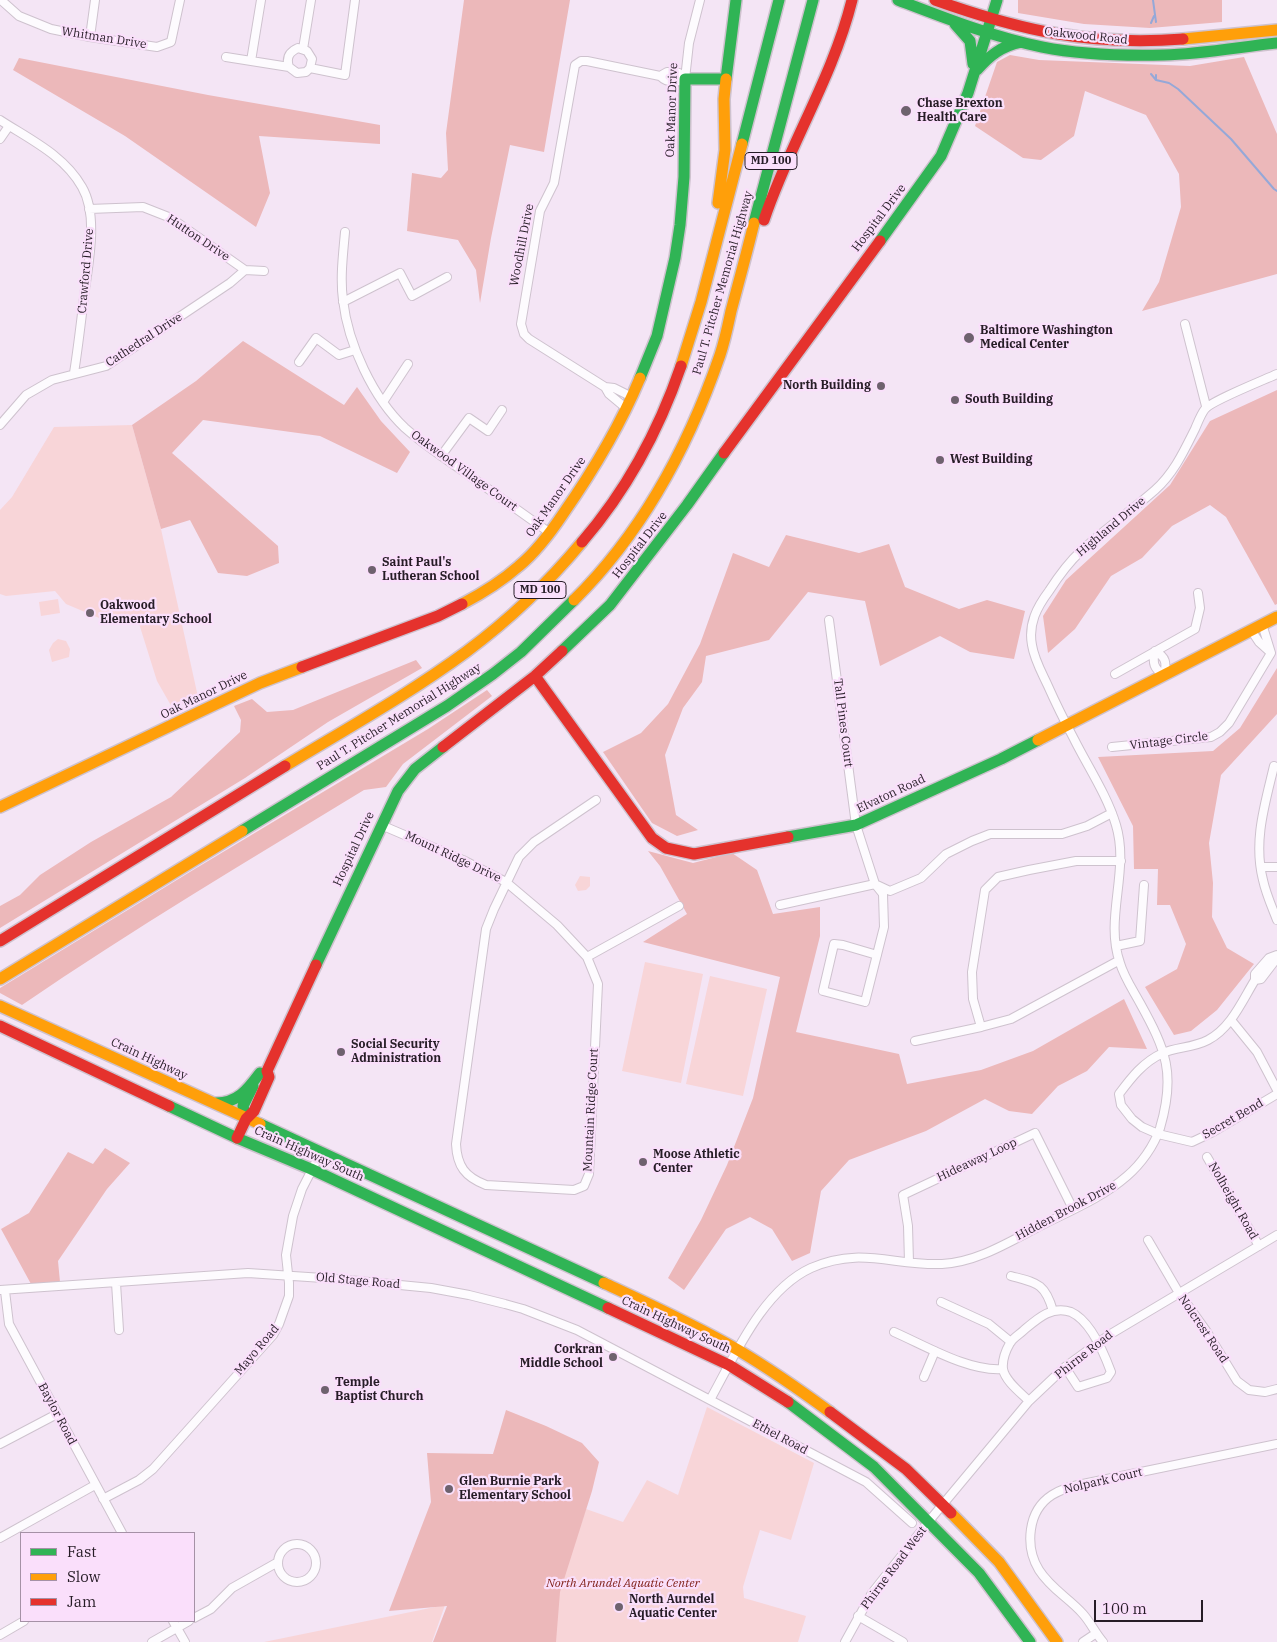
<!DOCTYPE html>
<html>
<head>
<meta charset="utf-8">
<style>
  body { margin:0 }
  #map { position:relative; width:1277px; height:1642px; overflow:hidden; background:#f4e5f5; font-family:"IBM Plex Serif",serif }
  canvas { display:block }
  .legend { position:absolute; left:20px; top:1532px; width:175px; height:90px; box-sizing:border-box; background:#fadffb; border:1px solid #a591a6; margin:0; padding:6px 9px; list-style:none; font-size:15px; color:#261c26 }
  .legend li { display:flex; align-items:center; gap:10px; height:25px }
  .legend b { width:25px; border:1px solid #a591a6 }
  .scale { position:absolute; left:1094px; top:1600px; width:109px; height:22px; box-sizing:border-box; border:2px solid #261c26; border-top:0; padding-left:6px; font-size:15px; line-height:18px; white-space:nowrap; color:#261c26; -webkit-text-stroke:4px #fadffb; paint-order:stroke }
</style>
</head>
<body>
<div id="map">
<canvas width="1277" height="1642"></canvas>
<ul class="legend">
<li><b style="height:6px;background:#30b455"></b>Fast</li>
<li><b style="height:6px;background:#ff9f0a"></b>Slow</li>
<li><b style="height:6px;background:#e5322d"></b>Jam</li>
</ul>
<div class="scale">100 m</div>
</div>
<script>
const ctx = document.querySelector('canvas').getContext('2d');
ctx.lineJoin = 'round';
function fillPath(path, color) {
  ctx.fillStyle = color;
  ctx.fill(path, 'evenodd');
}
function strokePath(path, color, width, dash) {
  ctx.strokeStyle = color;
  ctx.lineWidth = width;
  ctx.lineCap = dash ? 'butt' : 'round';
  ctx.setLineDash(dash || []);
  ctx.stroke(path);
}
function write(font, color, halo, rows, align = 'center') {
  ctx.font = font + ' "IBM Plex Serif",serif';
  ctx.lineWidth = 4.5;
  ctx.setLineDash([]);
  ctx.textBaseline = 'middle';
  ctx.strokeStyle = halo;
  ctx.fillStyle = color;
  for (const [text, x, y, turn = 0] of rows) {
    ctx.save();
    ctx.translate(x, y);
    ctx.rotate((+turn || 0) * Math.PI / 180);
    ctx.textAlign = isNaN(turn) ? turn : align;
    if (halo) ctx.strokeText(text, 0, 0);
    ctx.fillText(text, 0, 0);
    ctx.restore();
  }
}
fillPath(new Path2D(`
  M132,425L161,529L198,697L173,709L157,681L136,614L104,620L66,604L55,591L6,596L0,594V510L12,497L54,427Z
  M58,599L60,613L41,616L39,602Z
  M58,639L66,641L70,649L69,657L52,662L49,650L53,643Z
  M580,876L590,877V886L586,890L578,891L575,885Z
  M645,962L703,974L681,1083L622,1071Z
  M710,976L767,989L743,1096L686,1084Z
  M707,1407L814,1463L791,1540L760,1530L743,1587L744,1598L806,1616L798,1642H541L586,1509L623,1522L647,1480L678,1495Z
  M445,1605L432,1642H264Z`), '#f8d5d8');
fillPath(new Path2D(`
  M464,0H570L544,152L510,145L491,238L480,303L476,270L458,240L407,231L412,173L441,178L448,170L446,133Z
  M1018,0H1222V22L1150,28L1084,24L1018,13Z
  M1010,55L1039,60L1190,66L1244,57L1277,134V274L1142,311L1159,282L1181,207L1179,174L1146,115L1085,91L1074,136L1041,160L1023,158L975,126L997,62Z
  M19,58L208,95L380,125V144L259,136L270,193L256,227L125,136L13,70Z
  M243,341L344,405L357,387L381,421L410,452L397,473L320,436L203,420L172,453L278,546L279,563L247,576L218,573L190,520L161,529L132,425L196,381Z
  M1277,390V604L1275,605L1226,517L1210,505L1172,526L1142,558L1111,576L1075,629L1048,653L1043,616L1066,580L1170,485L1210,421Z
  M786,535L859,553L889,544L905,587L959,609L987,600L1025,611L1014,659L970,652L940,636L880,666L865,601L808,592L769,640L706,656L702,682L683,708L665,755L676,815L698,830L677,836L652,823L603,752L641,733L668,704L700,644L733,553L769,567Z
  M416,660L422,668L328,722L245,778L0,928V906L20,895L40,875L91,842L171,797L240,732L241,720L234,706L252,699L267,712L293,710Z
  M1277,668V714L1221,775L1209,843L1213,883L1212,917L1227,948L1254,964L1217,1010L1191,1031L1174,1035L1145,987L1177,969L1186,944L1170,905H1157L1158,869H1134L1133,826L1098,757L1213,751L1240,728Z
  M487,690L492,696L403,764L386,787L364,790C249,860 133,929 22,1005L0,993V988L198,867L428,729Z
  M648,851L693,863L732,853L757,870L773,914L820,907V936L796,1032L899,1054L907,1084L981,1070L1033,1051L1124,999L1147,1049L1109,1047L1087,1071L1058,1086L1032,1114L1009,1111L985,1099L926,1131L849,1160L821,1191L810,1253L792,1261L772,1229L750,1217L726,1229L684,1290L668,1278L701,1220L727,1165L753,1098L780,977L643,942L687,914L660,866Z
  M105,1148L130,1163L107,1189L58,1261L60,1282L31,1284L1,1229L29,1213L68,1152L93,1164Z
  M506,1410L546,1426L582,1443L599,1462L592,1491L560,1592L556,1642H433L447,1606L389,1611L431,1502L427,1453L493,1454Z`), '#ecb8ba');
strokePath(new Path2D(`
  M1153,0L1156,22
  M1151,23L1154,16
  M1151,74L1156,80
  M1156,75V80L1169,83L1178,89L1231,139L1274,189L1277,191`), '#95a8d8', 2);
const street = new Path2D(`
  M1,0L19,16L51,29L90,37L157,47L171,42L180,0
  M90,37L95,0
  M303,49L311,0
  M226,57L289,67
  M251,61L261,0
  M310,68L312,59L307,51L298,48C289,52 286,58 289,67L297,73L306,72L310,68L345,75L355,0
  M660,76L667,72L679,73L685,79
  M685,79L689,43L700,0
  M0,120C29,139 64,155 82,187C99,216 88,265 84,297C81,322 78,348 74,373
  M0,139L9,126
  M89,209L143,207L171,218L245,270
  M345,232C343,255 340,278 343,300C348,344 373,398 405,428C423,444 444,458 463,471C492,492 521,512 550,533
  M343,302L400,273L412,296L447,277
  M1185,324L1206,406
  M299,362L316,338L339,355L355,350
  M605,387L609,394L627,409
  M632,397L614,388L605,387L529,339L524,334L521,324L540,211L554,183L575,65L581,61H587L660,76C668,84 676,83 685,79
  M383,402L408,364
  M0,425L26,395L52,380L106,366L230,283L245,270L264,271
  M441,456L469,418L488,431L502,410
  M829,620L856,825L875,884L883,894L884,927L865,1002L823,991L834,944L843,945L877,955
  M1251,630L1259,642L1269,651
  M1155,651C1166,657 1167,663 1164,675C1154,669 1152,663 1155,651Z
  M1115,674L1195,629L1200,608L1198,593
  M1112,747L1211,737L1220,732L1229,723L1271,653L1262,624
  M1274,766C1265,804 1253,841 1263,880C1266,894 1272,907 1277,920
  M596,800L534,842L519,857L494,909L486,929L456,1144C457,1166 465,1177 486,1185L574,1190L584,1186L589,1174L598,984L587,957L679,906
  M381,825L463,860L506,882L557,925L587,957
  M1261,867H1277
  M780,905L875,884L890,891L921,878L946,854L972,841L990,834H1062L1087,826L1112,813
  M1116,946L1140,941L1144,885
  M1277,955L1269,958L1255,974V980C1242,1001 1231,1028 1208,1040C1193,1048 1176,1047 1163,1053C1143,1062 1131,1078 1119,1094L1121,1105L1132,1119L1142,1127L1158,1134L1192,1142L1213,1132L1277,1094
  M1255,980L1261,979L1274,962L1276,956
  M1231,1020L1257,1052L1277,1090
  M981,1027L1011,1019L1118,961
  M915,1041L981,1027L973,999L972,972L985,890L998,877L1029,870L1076,861H1121
  M1207,1157L1259,1246
  M1148,1240L1179,1293L1207,1332L1237,1381L1249,1390L1265,1392L1277,1389
  M909,1262L908,1226L903,1195L1035,1133L1073,1209
  M1011,1276C1037,1283 1045,1283 1053,1311
  M116,1283L119,1330
  M0,1290L248,1273L338,1279L431,1288L469,1295L505,1304L523,1309L577,1330L866,1482L912,1523
  M5,1291L9,1324L122,1533
  M941,1302L989,1324L1011,1342
  M894,1332C926,1346 969,1372 1003,1369
  M924,1377L935,1351
  M710,1400C735,1355 763,1290 811,1268C861,1246 893,1266 942,1264C979,1262 1012,1240 1044,1224C1072,1210 1103,1197 1127,1176C1141,1164 1154,1146 1160,1128C1176,1074 1166,1050 1140,1003C1133,990 1124,977 1120,963C1104,918 1130,871 1116,825C1107,795 1088,767 1074,739C1065,722 1056,704 1048,686C1042,673 1034,659 1032,645C1028,624 1037,607 1049,591C1058,577 1069,562 1081,551C1105,529 1131,511 1155,490C1174,473 1184,451 1195,429C1198,422 1201,414 1205,409C1211,401 1264,380 1277,374
  M1029,1401C1021,1393 1005,1381 1003,1369C1002,1360 1006,1350 1010,1343C1013,1338 1020,1334 1024,1330C1037,1319 1052,1305 1071,1312C1091,1321 1104,1353 1111,1372L1107,1378L1078,1387L1065,1367
  M0,1444L57,1414
  M103,1499L139,1480L153,1469L273,1335L279,1324L289,1296V1283L286,1255L293,1216L302,1189L321,1152
  M0,1538L95,1485
  M278 1563a19 19 0 1 1 38 0a19 19 0 1 1-38 0Z
  M858,1616L903,1642
  M194,1618L211,1609L232,1588L278,1562
  M173,1621L185,1642
  M0,1635L24,1621
  M152,1642L189,1621
  M845,1642L872,1593L929,1521L1029,1401L1065,1367L1109,1335L1277,1235
  M1083,1642L1095,1634
  M1103,1642C1095,1633 1091,1623 1083,1614C1069,1598 1051,1589 1039,1570C1025,1547 1027,1511 1052,1495C1060,1490 1069,1487 1078,1485L1277,1444`);
const fast = new Path2D(`
  M898,0C945,18 993,37 1042,47C1082,55 1123,56 1164,55C1202,54 1239,47 1277,43
  M955,24L970,41L973,64
  M977,70C990,55 1002,46 1021,42
  M742,144L779,0
  M754,223L813,0
  M880,241L941,156L968,93L997,0
  M640,378L657,336L675,258L680,225L684,177L685,79H726L736,0
  M562,651L610,605L687,505L724,453
  M242,831L447,706L493,674L521,652L574,600
  M788,837L856,825L1001,759L1038,740
  M316,965L398,791L415,769L443,747
  M216,1103C238,1103 248,1089 260,1073
  M169,1106L237,1138L311,1169L608,1308
  M246,1119L243,1106L253,1086
  M260,1124L604,1283
  M788,1402L874,1467L979,1573L1030,1642`);
const slow = new Path2D(`
  M1183,39L1277,30
  M718,203L725,150L724,99L726,79
  M681,366L701,302L742,144
  M574,600C642,533 689,445 720,355C725,340 728,325 731,311C739,281 747,252 754,223
  M462,604C481,594 502,581 519,566C536,552 551,532 563,514C593,471 620,426 640,378
  M1038,740L1277,617
  M285,766C346,729 409,694 466,652C509,620 548,583 582,542
  M0,807L260,683L302,667
  M0,979L242,831
  M0,1006L260,1124
  M604,1283C649,1304 695,1325 738,1350C770,1369 800,1390 830,1412
  M951,1513L999,1562L1057,1642`);
const jam = new Path2D(`
  M935,0C1022,31 1090,46 1183,39
  M764,220C789,145 833,77 852,0
  M724,453L880,241
  M582,542C626,491 659,430 681,366
  M302,667L438,616L462,604
  M535,676L652,838L666,848L694,854L788,837
  M443,747L535,676L562,651
  M0,941L285,766
  M0,1026L169,1106
  M237,1138L246,1119L254,1111L269,1077L267,1071L316,965
  M608,1308L729,1365L788,1402
  M830,1412L906,1469L951,1513`);
strokePath(street, '#cec2ce', 10);
strokePath(fast, '#cec2ce', 14);
strokePath(slow, '#cec2ce', 14);
strokePath(jam, '#cec2ce', 14);
strokePath(street, '#fdfbfe', 8);
strokePath(fast, '#30b455', 11);
strokePath(slow, '#ff9f0a', 11);
strokePath(jam, '#e5322d', 11);
for (const [x, y, r, color] of [
  [906,111,6,"#6e626e"],
  [969,338,6,"#6e626e"],
  [881,386,5,"#6e626e"],
  [955,400,5,"#6e626e"],
  [940,460,5,"#6e626e"],
  [372,570,5,"#6e626e"],
  [90,613,5,"#6e626e"],
  [341,1052,5,"#6e626e"],
  [643,1162,5,"#6e626e"],
  [613,1357,5,"#6e626e"],
  [325,1390,5,"#6e626e"],
  [449,1489,5,"#6e626e"],
  [619,1607,5,"#6e626e"]
]) {
  const dot = new Path2D();
  dot.arc(x, y, r, 0, 2 * Math.PI);
  ctx.fillStyle = color;
  ctx.fill(dot);
  strokePath(dot, '#fadffb', 2);
}
for (const [x, y, w] of [
  [771,161,52],
  [540,590,52]
]) {
  const box = new Path2D();
  box.roundRect(x - w / 2, y - 8.5, w, 17, 4);
  ctx.fillStyle = '#fadffb';
  ctx.fill(box);
  strokePath(box, '#261c26', 1);
}
write('bold 11px', '#261c26', null, [
  ["MD 100",771,161],
  ["MD 100",540,590]
]);
write('12px', '#261c26', '#fadffb', [
  ["Oakwood Road",1086,36,6],
  ["Whitman Drive",104,38,9],
  ["Oak Manor Drive",672,110,-88],
  ["Hospital Drive",879,218,-53],
  ["Hutton Drive",198,238,34],
  ["Woodhill Drive",522,245,-79],
  ["Crawford Drive",86,271,-85],
  ["Paul T. Pitcher Memorial Highway",723,283,-74],
  ["Cathedral Drive",144,340,-33],
  ["Oakwood Village Court",464,471,36],
  ["Oak Manor Drive",556,497,-55],
  ["Highland Drive",1111,527,-40],
  ["Hospital Drive",640,545,-52],
  ["Oak Manor Drive",204,695,-26],
  ["Paul T. Pitcher Memorial Highway",399,717,-32],
  ["Tall Pines Court",843,723,83],
  ["Vintage Circle",1169,741,-7],
  ["Elvaton Road",891,794,-25],
  ["Hospital Drive",354,849,-65],
  ["Mount Ridge Drive",453,857,25],
  ["Crain Highway",149,1059,25],
  ["Mountain Ridge Court",591,1110,-87],
  ["Secret Bend",1233,1119,-30],
  ["Crain Highway South",309,1154,24],
  ["Hideaway Loop",977,1160,-25],
  ["Nolheight Road",1233,1201,60],
  ["Hidden Brook Drive",1066,1211,-28],
  ["Old Stage Road",358,1281,5],
  ["Crain Highway South",676,1325,25],
  ["Nolcrest Road",1203,1329,56],
  ["Mayo Road",257,1350,-50],
  ["Phirne Road",1084,1355,-38],
  ["Baylor Road",57,1414,62],
  ["Ethel Road",780,1437,28],
  ["Nolpark Court",1103,1481,-13],
  ["Phirne Road West",894,1568,-53]
]);
write('bold 12px', '#261c26', '#fadffb', [
  ["Chase Brexton",917,104],
  ["Health Care",917,118],
  ["Baltimore Washington",980,331],
  ["Medical Center",980,345],
  ["North Building",871,386,"right"],
  ["South Building",965,400],
  ["West Building",950,460],
  ["Saint Paul's",382,563],
  ["Lutheran School",382,577],
  ["Oakwood",100,606],
  ["Elementary School",100,620],
  ["Social Security",351,1045],
  ["Administration",351,1059],
  ["Moose Athletic",653,1155],
  ["Center",653,1169],
  ["Corkran",603,1350,"right"],
  ["Middle School",603,1364,"right"],
  ["Temple",335,1383],
  ["Baptist Church",335,1397],
  ["Glen Burnie Park",459,1482],
  ["Elementary School",459,1496],
  ["North Aurndel",629,1600],
  ["Aquatic Center",629,1614]
], 'left');
write('italic 12px', '#82231c', '#fadffb', [
  ["North Arundel Aquatic Center",623,1584]
]);
</script>
</body>
</html>
